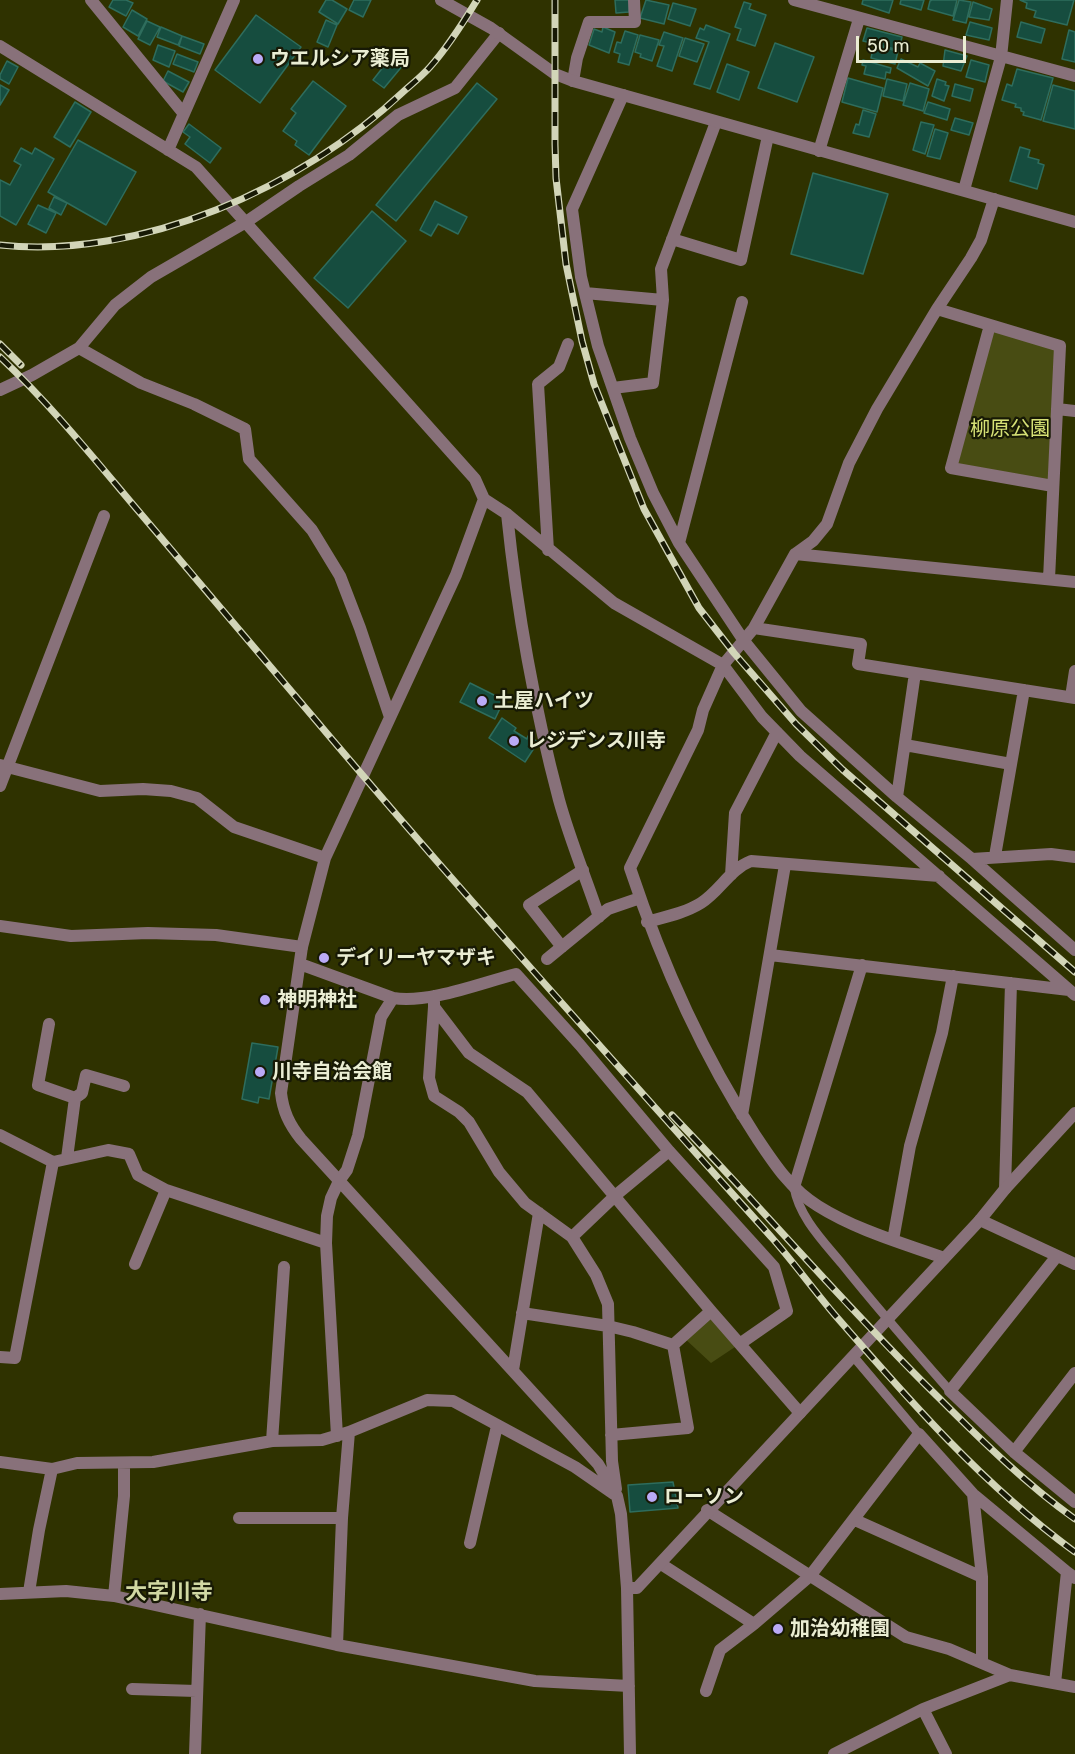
<!DOCTYPE html>
<html>
<head>
<meta charset="utf-8">
<style>
  body { margin:0 }
  #map { position:relative; width:1075px; height:1754px; overflow:hidden; background:#2f3200; font-family:Rubik,sans-serif }
  canvas { display:block }
  .scale { position:absolute; left:856px; top:36px; width:110px; height:27px; box-sizing:border-box; border:3px solid #eaedd3; border-top:0; padding-left:8px; font-size:18px; line-height:21px; white-space:nowrap; color:#eaedd3; -webkit-text-stroke:4px #171905; paint-order:stroke }
</style>
</head>
<body>
<div id="map">
<canvas width="1075" height="1754"></canvas>
<div class="scale">50 m</div>
</div>
<script>
const ctx = document.querySelector('canvas').getContext('2d');
ctx.lineJoin = 'round';
function fillPath(path, color) {
  ctx.fillStyle = color;
  ctx.fill(path, 'evenodd');
}
function strokePath(path, color, width, dash) {
  ctx.strokeStyle = color;
  ctx.lineWidth = width;
  ctx.lineCap = dash ? 'butt' : 'round';
  ctx.setLineDash(dash || []);
  ctx.stroke(path);
}
function write(font, color, halo, rows, align = 'center') {
  ctx.font = font + ' Rubik,"Noto Sans JP",sans-serif';
  ctx.lineWidth = 4.5;
  ctx.setLineDash([]);
  ctx.textBaseline = 'middle';
  ctx.strokeStyle = halo;
  ctx.fillStyle = color;
  for (const [text, x, y, turn = 0] of rows) {
    ctx.save();
    ctx.translate(x, y);
    ctx.rotate((+turn || 0) * Math.PI / 180);
    ctx.textAlign = isNaN(turn) ? turn : align;
    if (halo) ctx.strokeText(text, 0, 0);
    ctx.fillText(text, 0, 0);
    ctx.restore();
  }
}
fillPath(new Path2D(`
  M990,325L1060,346L1053,486L951,468Z
  M711,1311L741,1343L711,1363L683,1337Z`), '#484c13');
const building = new Path2D(`
  M113,0H126L133,3L126,16L109,7Z
  M326,0H332L347,9L338,24L319,12Z
  M354,0H371L363,17L349,10Z
  M615,0H629V12L616,13Z
  M646,0L669,5L664,24L640,18Z
  M863,0H893L889,13L862,4Z
  M901,0H924L921,10L900,4Z
  M932,0H957L953,16L928,9L930,1Z
  M959,0L971,2L966,23L953,20Z
  M1020,0H1074L1067,25L1034,17L1036,11L1026,8L1027,3Z
  M744,2L751,4L749,9L766,15L755,46L737,40L741,29L735,27Z
  M973,2L992,9L989,20L969,17Z
  M673,3L696,9L690,26L668,19Z
  M132,10L147,19L138,36L123,27Z
  M256,15L301,47L260,103L215,70Z
  M326,20L337,25L328,47L317,42Z
  M147,21L160,27L150,45L138,39Z
  M970,22L992,28L989,40L966,35Z
  M1021,22L1045,29L1041,43L1017,37Z
  M706,25L730,34L710,89L694,84L709,42L696,38L700,28L704,30Z
  M161,27L182,36L178,45L157,37Z
  M603,27L615,32L609,53L589,45L594,29L602,32Z
  M867,28L902,37L899,50L863,41Z
  M1069,30L1075,32V62L1062,59Z
  M625,31L638,35L629,65L618,62L620,54L614,52L617,42L621,43Z
  M664,32L683,38L672,71L657,66L664,46L659,45Z
  M640,35L659,40L652,61L640,57L641,54L635,52Z
  M182,36L204,44L200,54L179,46Z
  M685,38L704,44L697,62L679,56Z
  M775,43L814,57L797,102L758,88Z
  M158,45L175,51L169,67L153,60Z
  M880,47L898,51L895,64L871,58L873,49L880,50Z
  M398,48L409,58L384,88L373,80Z
  M945,50L967,56L961,71L943,66Z
  M177,54L198,62L194,72L173,64Z
  M901,59L918,67L920,63L935,71L928,86L897,68Z
  M863,60L891,68L890,73L886,72L885,79L864,74L866,66L862,65Z
  M971,60L989,65L985,82L966,77Z
  M7,61L18,67L9,84L0,79V75Z
  M727,64L749,72L739,100L717,92Z
  M1017,69L1053,78L1041,120L1023,115L1024,112L1021,111V108L1015,107L1016,104L1002,100L1007,84L1012,86Z
  M168,71L189,82L183,92L163,81Z
  M848,78L883,88L877,112L842,102Z
  M887,79L907,84L903,101L883,96Z
  M937,79L946,82L945,85L949,86L944,101L932,96Z
  M313,81L346,106L309,155L295,145L297,141L283,131L296,113L291,109Z
  M477,83L497,99L396,221L376,205Z
  M910,83L929,89L923,111L903,105Z
  M955,84L973,89L970,101L952,96Z
  M0,85L9,90L0,105Z
  M1053,85L1075,91V129L1043,121Z
  M75,102L91,112L70,147L54,137Z
  M928,102L950,109L947,120L924,113Z
  M863,110L876,114L869,137L853,133L856,124L859,125Z
  M955,118L973,123L969,135L951,130Z
  M921,122L934,125L925,154L913,150Z
  M189,124L221,148L210,163L185,144L190,137L183,132Z
  M935,129L948,133L940,159L927,156Z
  M78,140L136,172L106,225L48,192Z
  M1020,147L1030,150L1028,157L1039,160L1038,163L1044,165L1037,189L1010,181Z
  M21,148L32,154L35,148L54,159L16,225L0,216V180L10,185L21,165L14,161Z
  M813,173L888,194L863,274L791,254Z
  M54,197L67,203L61,215L49,208Z
  M435,201L467,217L458,234L438,224L431,236L420,230Z
  M38,205L56,213L46,233L28,224Z
  M372,211L406,241L348,308L314,278Z
  M470,683L504,700L495,719L460,702Z
  M502,718L516,728L514,731L527,739L528,736L538,742L525,762L489,738Z
  M252,1043L278,1047L269,1099L259,1097L258,1103L242,1099Z
  M673,1482L678,1508L630,1512L628,1485Z`);
fillPath(building, '#164d3f');
strokePath(building, '#2e6d5d', 1.5);
strokePath(new Path2D(`
  M794,1187C799,1217 823,1241 842,1264C877,1308 913,1349 950,1391
  M853,1356L919,1434`), '#88717a', 9);
strokePath(new Path2D(`
  M91,0L184,114
  M794,0L1075,76
  M0,46L196,167L475,479L484,499L507,514L614,603L723,665L762,717L800,756L1075,995
  M573,81L577,58L589,22H635L634,0
  M623,95L572,209L581,277L598,346L630,438L653,493L679,543L744,641L801,711L897,797L972,859L1051,854L1075,857
  M168,150L234,0
  M819,151L859,19
  M964,190L1001,57L1007,0
  M672,239L741,260L768,136
  M585,293L663,300
  M937,309L1060,346L1049,579
  M990,325L951,468L1053,486
  M79,348L141,383L194,404L245,429L249,459L312,530L340,576L360,628L390,717
  M613,388L653,383L663,300L661,269L716,122
  M0,390L32,375L79,348L115,305L151,277L246,222L299,186L349,155L398,115L455,88L499,33
  M1057,409L1075,411
  M484,499L456,575L325,858L302,947L281,1093C283,1111 289,1124 301,1139L598,1464L617,1496L621,1514L627,1588L630,1754
  M507,514C517,611 534,706 559,800C570,840 586,878 599,917
  M679,543L742,302
  M548,550L538,384L559,367L568,344
  M795,554L813,541L827,524L849,463L877,409L937,309L971,258L981,240L994,199
  M754,628L861,644L858,664L1075,698
  M1071,697L1075,671
  M905,745L1011,764
  M0,765L100,791L143,789L171,791L197,798L234,827L325,858
  M0,786L104,516
  M897,797L915,673
  M995,856L1024,690
  M972,859L1075,950
  M731,875L735,813L777,732
  M647,922C665,917 685,913 701,903C720,891 730,869 751,861L939,876
  M562,947L529,905L583,870
  M770,955L1069,990
  M547,959L608,909L640,898
  M300,964L393,998L381,1017L358,1136L347,1170L339,1181L331,1198L327,1216L326,1243L337,1436
  M434,996V1007L469,1053L527,1092L711,1311L800,1413
  M393,998C428,1004 481,983 516,974L580,1045L669,1151L774,1267L787,1311L741,1343
  M434,1007L429,1078L434,1096L459,1112L469,1122L499,1172L525,1203L572,1237L596,1275L608,1304L612,1461L616,1489
  M49,1024L38,1085L75,1098L67,1158
  M75,1098L82,1093L86,1075L124,1086
  M742,1115L785,865
  M0,1135L53,1162L15,1358L0,1357
  M53,1162L108,1150L129,1154L138,1175L166,1190L326,1243
  M794,1187L862,965
  M1005,1189L1011,983
  M980,1220L1075,1264
  M572,1237L616,1195L669,1151
  M893,1240L910,1146L942,1033L953,976
  M1057,1256L950,1391L1014,1452L1075,1502
  M944,1258C902,1243 856,1230 818,1206C790,1189 773,1162 755,1135C701,1052 661,961 630,868L698,730L703,710L723,665L754,628L795,554L1075,582
  M135,1264L166,1190
  M522,1313L608,1326L633,1332L673,1345
  M513,1370L539,1213
  M611,1435L688,1428L673,1345L711,1311
  M272,1441L284,1267
  M1014,1452L1075,1373
  M0,1462L52,1469L77,1463L153,1462L272,1441L322,1440L349,1432L427,1400L453,1401L575,1467L614,1494
  M973,1494L982,1577V1662
  M707,1510L906,1637L949,1649L1010,1675L1075,1687
  M239,1518H342
  M855,1520L982,1577
  M470,1543L497,1426
  M661,1564L754,1624
  M29,1592L39,1530L52,1469
  M0,1594L66,1591L114,1596L337,1645L342,1518L349,1432
  M114,1596L124,1496V1463
  M337,1645L535,1681L629,1686
  M1055,1683L1067,1572L1075,1578
  M132,1689L196,1691
  M706,1691L720,1650L754,1624L810,1576L919,1434L973,1494L1067,1572
  M923,1709L946,1754
  M195,1754L200,1614
  M834,1754L923,1709L1010,1675`), '#88717a', 12);
strokePath(new Path2D(`
  M441,0L491,28L555,74L573,81L1075,222
  M0,926L71,936L148,933L216,935L302,947
  M627,1588H637L980,1220L1005,1189L1075,1113`), '#88717a', 12);
const rail = new Path2D(`
  M555,0V144L556,178L566,264L582,341L594,384L644,509L699,608L734,653L796,724L843,770L1075,972
  M0,245C141,260 302,187 403,92C412,84 422,76 430,67C448,47 463,23 477,0
  M0,344L21,365
  M0,357C49,403 92,456 135,507C193,575 250,643 308,711C459,890 616,1064 773,1239C794,1263 813,1289 834,1314C908,1399 983,1485 1075,1552
  M672,1115C762,1208 846,1307 939,1398C981,1440 1026,1484 1075,1519`);
strokePath(rail, '#d2d5b8', 7);
strokePath(rail, '#171905', 4.5, [14]);
for (const [x, y, r, color] of [
  [258,59,6,"#baaaf6"],
  [482,701,6,"#baaaf6"],
  [514,741,6,"#baaaf6"],
  [324,958,6,"#baaaf6"],
  [265,1000,6,"#baaaf6"],
  [260,1072,6,"#baaaf6"],
  [652,1497,6,"#baaaf6"],
  [778,1629,6,"#baaaf6"]
]) {
  const dot = new Path2D();
  dot.arc(x, y, r, 0, 2 * Math.PI);
  ctx.fillStyle = color;
  ctx.fill(dot);
  strokePath(dot, '#171905', 2);
}
write('bold 20px', '#eaedd3', '#171905', [
  ["ウエルシア薬局",270,59],
  ["土屋ハイツ",494,701],
  ["レジデンス川寺",526,741],
  ["デイリーヤマザキ",336,958],
  ["神明神社",277,1000],
  ["川寺自治会館",272,1072],
  ["ローソン",664,1497],
  ["加治幼稚園",790,1629]
], 'left');
write('20px', '#d6e175', '#171905', [
  ["柳原公園",1010,429]
]);
write('bold 22px', '#d1d8a3', '#171905', [
  ["大字川寺",169,1593]
]);
</script>
</body>
</html>
